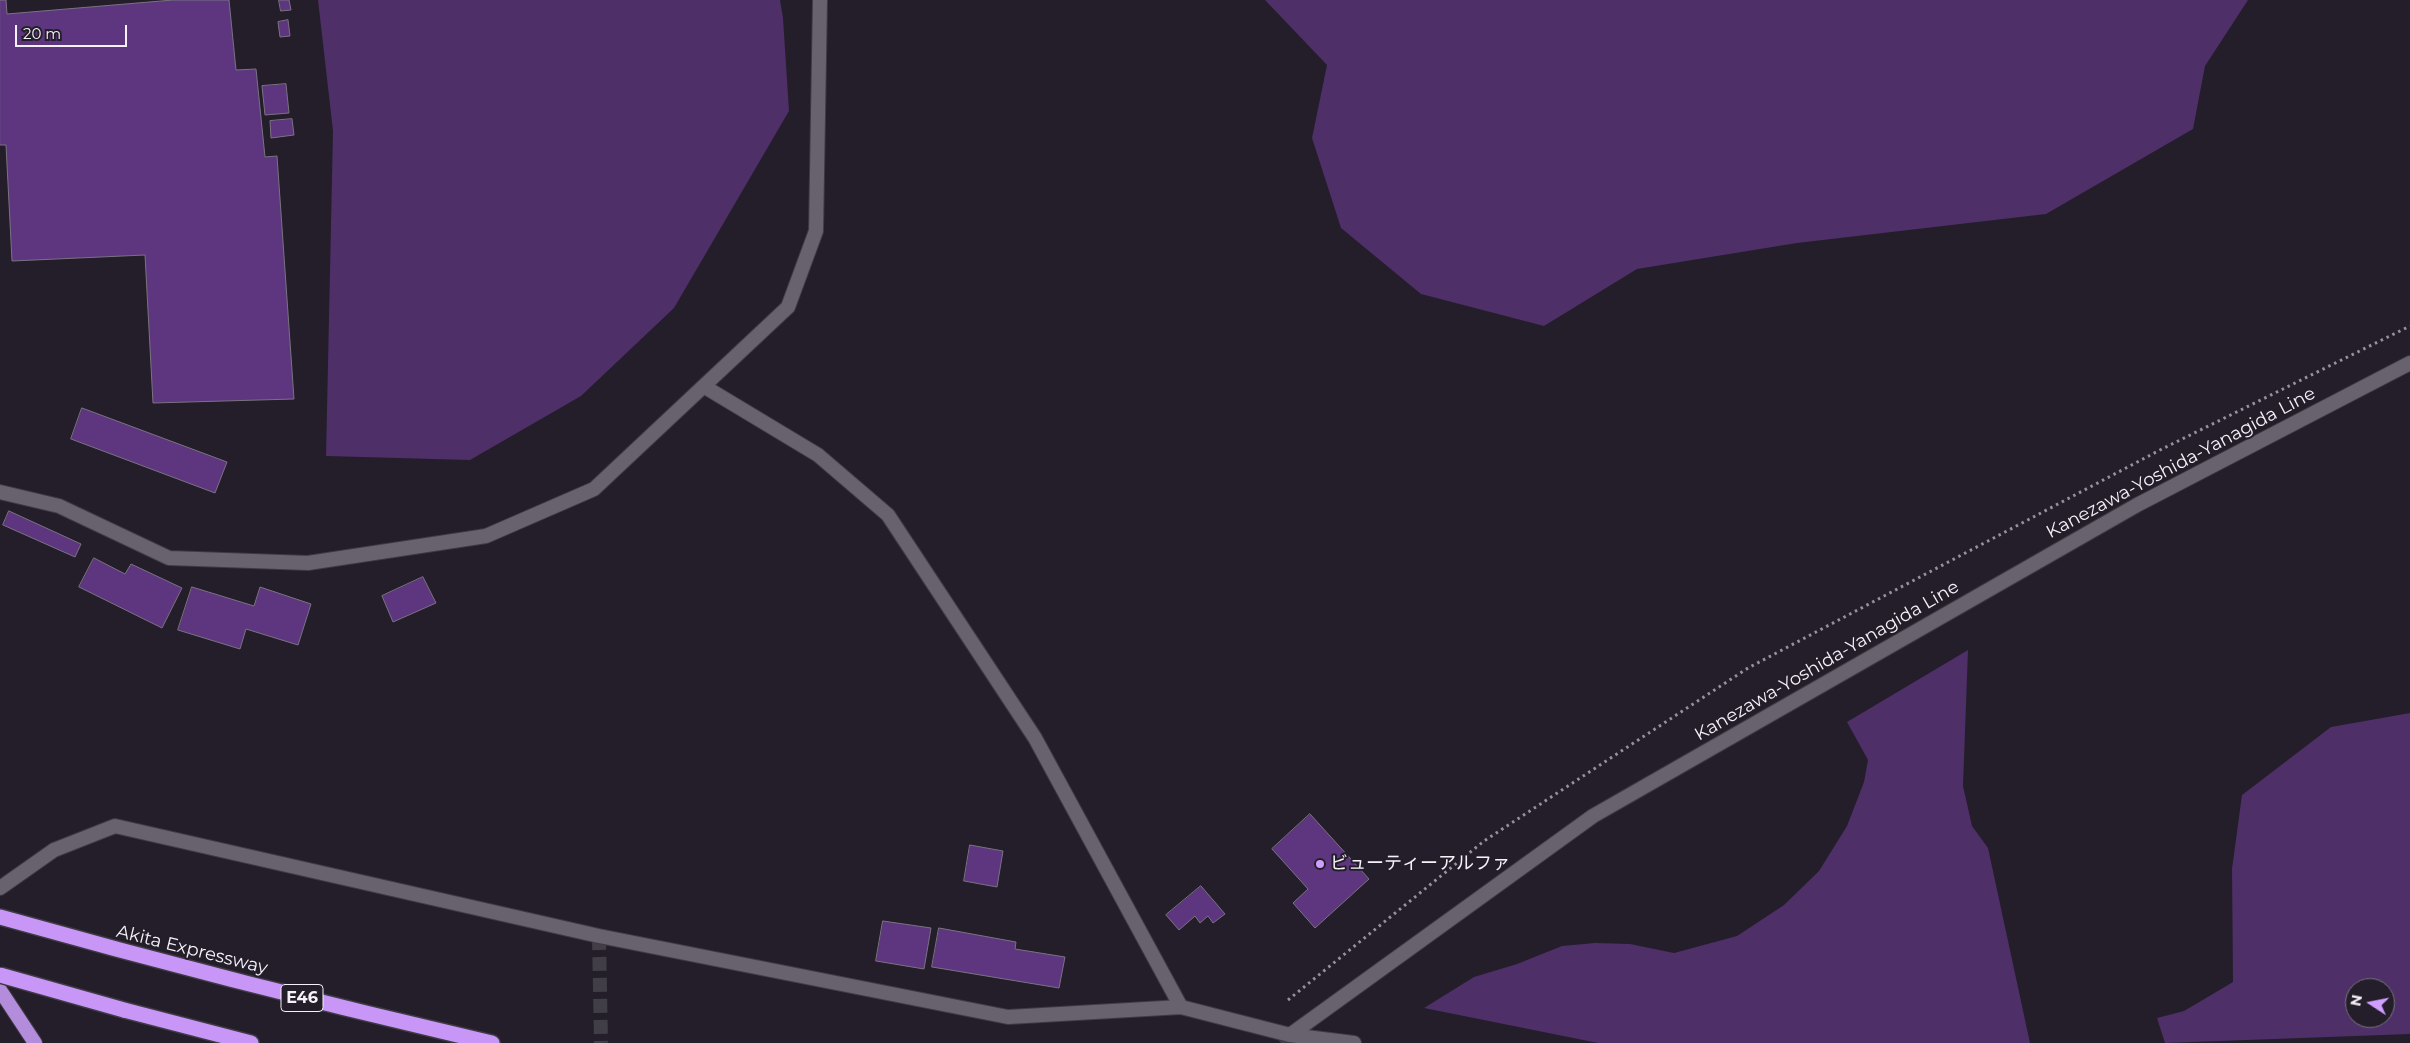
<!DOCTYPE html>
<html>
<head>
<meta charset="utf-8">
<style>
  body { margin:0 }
  #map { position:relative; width:2410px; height:1043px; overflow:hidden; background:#231e29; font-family:Montserrat,sans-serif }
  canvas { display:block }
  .north { position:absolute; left:2345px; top:978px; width:50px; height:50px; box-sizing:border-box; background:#231e29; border:1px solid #77727c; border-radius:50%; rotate:281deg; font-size:14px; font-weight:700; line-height:20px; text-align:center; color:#f5f1f9 }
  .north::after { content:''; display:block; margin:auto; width:18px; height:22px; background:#cf9eff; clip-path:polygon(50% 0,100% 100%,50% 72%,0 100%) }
  .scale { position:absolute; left:15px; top:25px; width:112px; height:22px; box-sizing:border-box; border:2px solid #f5f1f9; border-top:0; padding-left:6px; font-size:15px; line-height:18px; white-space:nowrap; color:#f5f1f9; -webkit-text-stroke:4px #231e29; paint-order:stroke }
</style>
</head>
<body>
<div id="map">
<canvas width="2410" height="1043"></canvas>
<div class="north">N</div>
<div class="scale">20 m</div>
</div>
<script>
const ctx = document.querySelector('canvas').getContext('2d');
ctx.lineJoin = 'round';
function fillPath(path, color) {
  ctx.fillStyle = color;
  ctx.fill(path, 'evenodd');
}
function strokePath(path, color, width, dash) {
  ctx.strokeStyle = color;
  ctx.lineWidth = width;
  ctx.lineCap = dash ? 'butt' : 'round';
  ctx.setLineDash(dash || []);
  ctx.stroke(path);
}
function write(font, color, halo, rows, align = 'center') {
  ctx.font = font + ' Montserrat,"Noto Sans JP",sans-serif';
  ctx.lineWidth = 4;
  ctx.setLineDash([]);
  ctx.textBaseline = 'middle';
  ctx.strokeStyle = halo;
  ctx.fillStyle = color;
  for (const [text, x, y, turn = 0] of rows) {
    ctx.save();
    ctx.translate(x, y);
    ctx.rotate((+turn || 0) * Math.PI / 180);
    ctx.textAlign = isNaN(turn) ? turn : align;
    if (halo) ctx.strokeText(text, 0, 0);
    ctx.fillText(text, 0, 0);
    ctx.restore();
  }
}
fillPath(new Path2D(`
  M318,0H780L783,18L789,111L674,308L581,396L470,460L326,456L333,131Z
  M1265,0H2248L2205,66L2193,129L2046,214L1797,243L1637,269L1544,326L1421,294L1341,228L1312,138L1327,65Z
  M1968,650L1963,786L1972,826L1988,848L2030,1043H1598L1424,1008L1474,977L1517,964L1562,946L1595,943L1630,944L1674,953L1737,936L1784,905L1819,871L1847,826L1864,782L1868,760L1847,722Z
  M2410,713V1034L2165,1043L2157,1018L2184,1011L2233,982L2232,869L2242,795L2331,727ZM2355,988H2385V1018H2355Z`), '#4e2f68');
const building = new Path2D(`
  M0,0H6L7,14L173,0H229L236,70L256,69L265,157L277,156L294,399L153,403L145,255L12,261L6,145H0Z
  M279,0H289L291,10L281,11Z
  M288,20L290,36L280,37L278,22Z
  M286,84L289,113L265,115L262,86Z
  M292,119L294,135L271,138L270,121Z
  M82,408L227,462L215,493L71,439Z
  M9,511L81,544L75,557L3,525Z
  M94,558L125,574L131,564L182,588L162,628L79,587Z
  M423,577L436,603L393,622L382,596Z
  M192,587L254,606L260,587L311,604L298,645L246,629L240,649L178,630Z
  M1310,814L1369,879L1315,928L1293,903L1308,889L1272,849Z
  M970,845L1003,851L997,887L964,881Z
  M1201,886L1225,914L1213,923L1208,916L1200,923L1195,916L1179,930L1166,915Z
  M883,921L931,928L924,969L876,961Z
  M939,928L1016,942L1015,949L1065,957L1059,988L932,967Z`);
fillPath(building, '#5e3680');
strokePath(building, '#7a7381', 1);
strokePath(new Path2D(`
  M599,936L601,1043`), '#423e48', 14, [14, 7]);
strokePath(new Path2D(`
  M1281,1043L1290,1035`), '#423e48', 14, [14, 7]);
const minor = new Path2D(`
  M705,387L818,455L888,515L1035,738L1181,1007
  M0,492L59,506L169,558L308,563L486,536L594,489L788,307L816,231L820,0
  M0,888L54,850L115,826L599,936L1008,1017L1181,1007L1290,1035L1354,1043`);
const secondary = new Path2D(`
  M1290,1035L1593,816L2137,505L2410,363`);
const trunk = new Path2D(`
  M0,990L35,1043`);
const motorway = new Path2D(`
  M0,917C163,963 327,1005 492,1043
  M124,1010L251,1043`);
strokePath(minor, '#3f3b44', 16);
strokePath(secondary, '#3f3b44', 16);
strokePath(trunk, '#3f3b44', 16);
strokePath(motorway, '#3f3b44', 18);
strokePath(new Path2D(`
  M1288,1000L1484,841L1748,668L2160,450L2410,326`), '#96919b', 3, [2.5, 4]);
strokePath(minor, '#68626f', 14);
strokePath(secondary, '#68626f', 14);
strokePath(trunk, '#b48cdc', 14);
strokePath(motorway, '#c796f7', 15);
const motorwayBridge = new Path2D(`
  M0,975L124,1010`);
strokePath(motorwayBridge, '#3f3b44', 18, []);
strokePath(motorwayBridge, '#c796f7', 15);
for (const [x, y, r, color] of [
  [1320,864,5,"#cf9eff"]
]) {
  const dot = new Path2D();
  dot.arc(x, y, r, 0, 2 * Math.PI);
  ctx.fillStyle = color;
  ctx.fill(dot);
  strokePath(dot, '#231e29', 2);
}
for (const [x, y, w] of [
  [302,998,42]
]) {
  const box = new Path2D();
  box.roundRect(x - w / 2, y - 13.5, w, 27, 4);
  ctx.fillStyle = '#231e29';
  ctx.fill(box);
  strokePath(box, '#f5f1f9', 1);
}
write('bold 16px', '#f5f1f9', null, [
  ["E46",302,998]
]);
write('18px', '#f5f1f9', '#231e29', [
  ["Kanezawa-Yoshida-Yanagida Line",2181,463,-28],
  ["Kanezawa-Yoshida-Yanagida Line",1827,661,-30],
  ["Akita Expressway",192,950,14]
]);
write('18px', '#f5f1f9', '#231e29', [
  ["ビューティーアルファ",1330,864]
], 'left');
</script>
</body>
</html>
